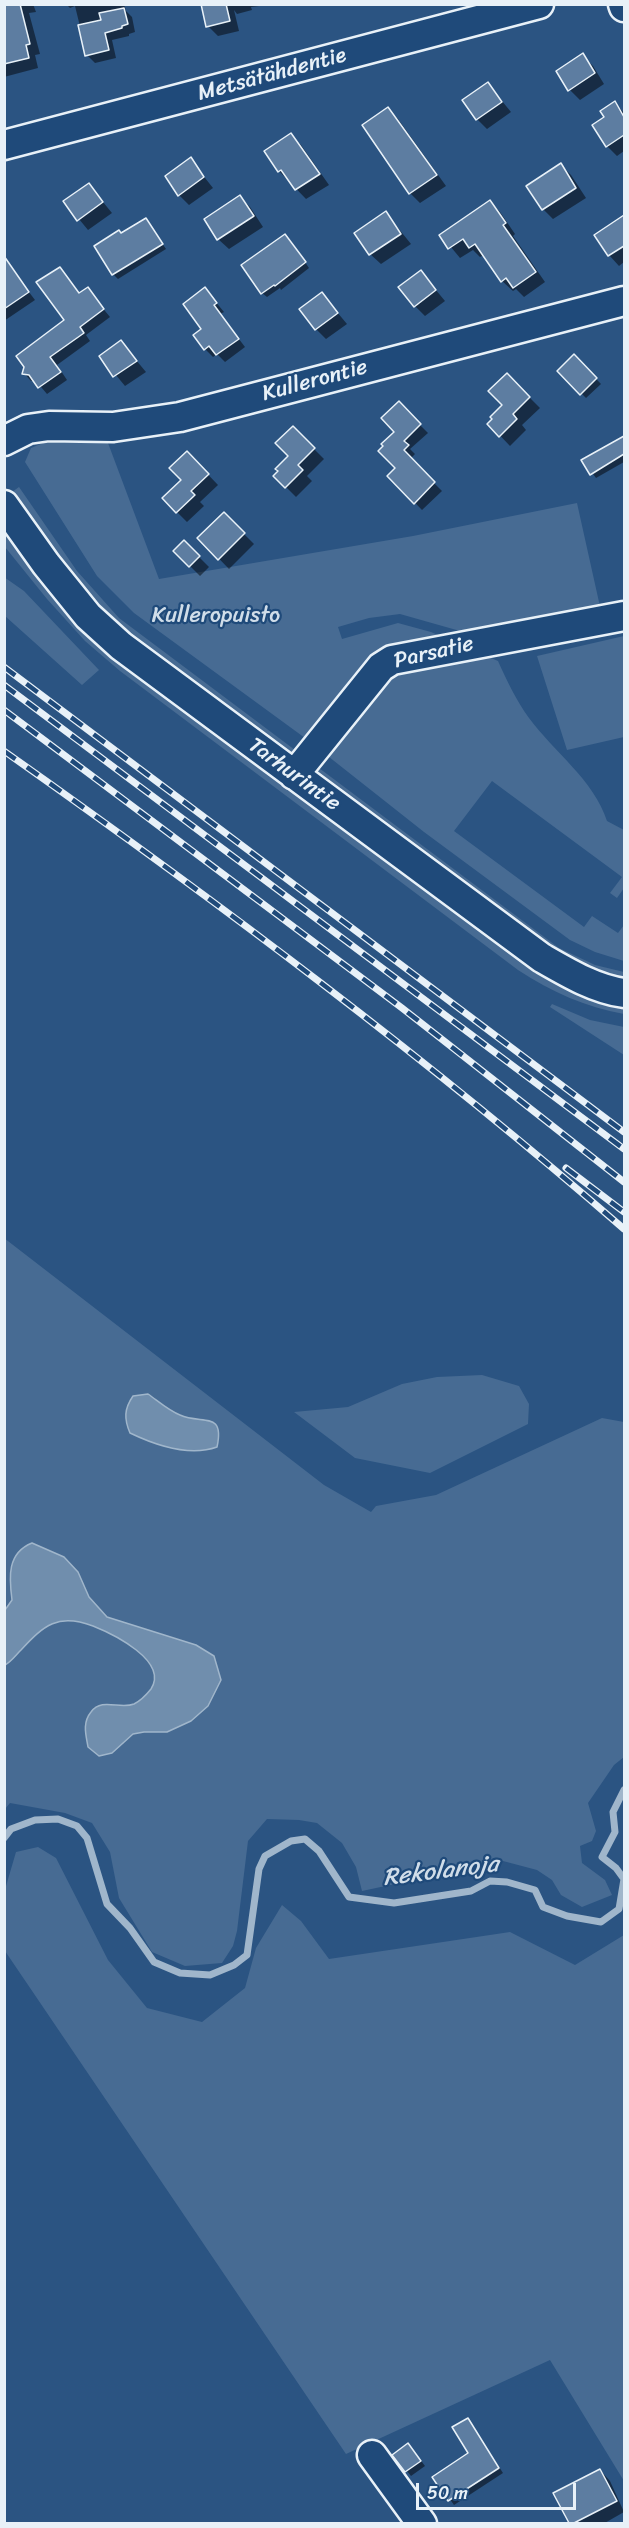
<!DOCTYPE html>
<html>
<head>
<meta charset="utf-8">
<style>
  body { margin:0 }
  #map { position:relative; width:629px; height:2528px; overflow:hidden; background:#2b5482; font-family:Sriracha,sans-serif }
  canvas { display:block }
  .frame { position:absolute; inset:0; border:6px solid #e8f1f8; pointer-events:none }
  .scale { position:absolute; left:416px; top:2483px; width:160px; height:27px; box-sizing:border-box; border:3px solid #e8f1f8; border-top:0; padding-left:8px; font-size:18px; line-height:21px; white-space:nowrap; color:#e8f1f8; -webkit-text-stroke:4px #1f4a7a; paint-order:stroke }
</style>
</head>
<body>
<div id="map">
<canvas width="629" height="2528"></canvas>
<div class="frame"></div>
<div class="scale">50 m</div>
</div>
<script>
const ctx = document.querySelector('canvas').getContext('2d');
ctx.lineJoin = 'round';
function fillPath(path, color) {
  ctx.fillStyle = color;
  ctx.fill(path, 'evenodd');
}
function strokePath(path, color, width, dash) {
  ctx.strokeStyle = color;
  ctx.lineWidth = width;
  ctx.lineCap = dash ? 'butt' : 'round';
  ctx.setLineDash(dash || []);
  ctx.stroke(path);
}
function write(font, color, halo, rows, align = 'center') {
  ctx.font = font + ' Sriracha,sans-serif';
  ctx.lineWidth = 4.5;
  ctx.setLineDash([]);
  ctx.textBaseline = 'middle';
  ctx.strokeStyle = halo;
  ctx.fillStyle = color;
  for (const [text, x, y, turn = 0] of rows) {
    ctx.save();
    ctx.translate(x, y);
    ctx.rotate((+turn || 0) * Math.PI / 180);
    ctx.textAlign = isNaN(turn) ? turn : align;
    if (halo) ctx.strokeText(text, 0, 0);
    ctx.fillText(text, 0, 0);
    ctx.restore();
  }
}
fillPath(new Path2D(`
  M43,443H108L159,579L413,536L577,503L601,611L502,646L460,631L400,614L369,618L338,627L342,639L398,623L431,632L498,661C507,681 516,700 529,718C554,752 594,780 607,821L624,830V888L617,898L610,893L622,877L492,781L454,831L584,927L592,916L618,933L624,925V961L595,952L570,940L424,832L305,738L134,613L97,576L25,462L31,448Z
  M19,487L77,571L119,618L559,948L595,965L624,972V981L556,956L123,633L85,595L12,492Z
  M4,533L45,583L384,858L530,968L570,990L624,1004V1014C585,1007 552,992 518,970L120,671L85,641L47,599L5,547Z
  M4,577L24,591L99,670L82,685L5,616Z
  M624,636V737L567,750L537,656Z
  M552,1004L590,1020L624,1027V1055L550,1007Z
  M4,1238L324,1485L371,1512L376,1506L436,1495L602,1418L624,1422V1757L614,1765L588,1803L596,1831L592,1841L580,1846L582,1863L605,1880L612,1895L582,1907L561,1895L552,1880L537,1870L503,1861L362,1891L356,1867L342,1843L317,1823L299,1820L267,1819L248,1841L237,1931L233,1946L222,1963L185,1966L152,1952L119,1898L110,1852L92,1823L65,1813L10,1803L5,1809Z
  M482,1375L519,1386L529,1404L528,1424L430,1473L355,1458L294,1412L348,1407L402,1384L437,1377Z
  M38,1847L56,1858L108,1960L147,2008L202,2022L245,1988L256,1948L282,1905L301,1921L329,1959L510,1932L575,1965L624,1935V2481L550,2360L346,2454L5,1951L4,1893L16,1852Z`), '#476b93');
const water = new Path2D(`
  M148,1394C158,1401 169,1411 180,1415C202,1425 225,1410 217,1447C189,1457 155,1445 130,1433C124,1419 124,1409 133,1396Z
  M32,1543L64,1557L78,1572L89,1597L107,1617L196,1645L214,1656L221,1680L208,1706L191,1721L167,1732H144L133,1734L112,1753L99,1756L88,1747C86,1735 82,1723 91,1712C102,1697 120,1710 134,1704C140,1701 147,1694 151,1689C169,1661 113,1634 93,1626C58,1613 44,1625 21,1650C16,1655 11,1662 5,1665V1610L12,1600C9,1577 7,1553 32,1543Z`);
fillPath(water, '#708ead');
strokePath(water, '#a0b6cb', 1.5);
fillPath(new Path2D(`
  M4,4H33L36,12L29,13L40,54L35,55L38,68L4,77Z
  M66,4H124L126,11L132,17L135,32L129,34V36L112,40L116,58L95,63L87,55L75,6L70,8Z
  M203,4H258L259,6L251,7L252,10L237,14L234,10L239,31L218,36L208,26Z
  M582,55L593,66L604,84L580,100L570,90Z
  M488,84L511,112L487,129L477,119Z
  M615,103L624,113V151L617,156L607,146L606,117Z
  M388,109L398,119L446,186L420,203L410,193Z
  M291,135L301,145L329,185L306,199L279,171Z
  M190,159L213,188L189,205L179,195Z
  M561,165L571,175L586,198L553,219L543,209Z
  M89,185L112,213L88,230L65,202Z
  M240,197L250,207L263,227L229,249L218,239L206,219Z
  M490,201L500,212L515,234L513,236L545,282L524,297L516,289L513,291L502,281L484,255L480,257L473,250L460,258L441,235Z
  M386,213L411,244L381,264L370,254L356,233Z
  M146,220L166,249L118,279L113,274L122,235Z
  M617,221L624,228V262L619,266L609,255L596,235Z
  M290,240L309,268L281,290L280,288L267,297L262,293Z
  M60,269L80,294L87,289L110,317L86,335L90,341L57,365L67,380L47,394L36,381H31L24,373L66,321Z
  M13,271L35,300L4,321V277Z
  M421,272L445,301L425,316L415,306Z
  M205,289L224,312L220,314L245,347L225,362L217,354L213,357L205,349Z
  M322,294L347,324L326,339L316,329Z
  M121,342L146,372L125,386L101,357Z
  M574,356L601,384L586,398L559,371Z
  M507,375L540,408L522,425L526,430L510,446L489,424L504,405Z
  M399,404L428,433L410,449L415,454L410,459L442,491L422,510L389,476L397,468L396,432Z
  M293,428L324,459L307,476L312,481L296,497L275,476L290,456Z
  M624,438V462L596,478L583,460Z
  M197,463L218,485L200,502L204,506L187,522L177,512L183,480Z
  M224,514L254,544L229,569L199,538Z
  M184,542L209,567L200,576L175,551Z
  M468,2420L503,2473L454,2505L434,2477L470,2453Z
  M413,2450L425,2466L411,2476L394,2455Z
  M600,2470L610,2481L624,2512L603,2524H571L555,2493Z`), '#0007');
strokePath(new Path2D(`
  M4,1838L11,1829L35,1820L58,1819L77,1826L87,1838L107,1904L130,1928L154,1962L180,1973L210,1975L234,1965L247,1955L259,1869L265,1856L291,1841L305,1839L319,1851L349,1897L394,1903L471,1891L490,1881L507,1882L535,1890L543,1907L567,1916L601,1922L619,1909L624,1879L616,1868L602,1857L615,1832L613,1812L624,1790`), '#a0b6cb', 7);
const building = new Path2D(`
  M4,4H20L30,44L26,45L29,58L4,64Z
  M201,4H226L230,21L206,27Z
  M124,8L128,24L122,26V28L105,33L109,50L85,56L78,25L101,20L99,13Z
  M583,53L595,73L568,91L556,71Z
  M488,82L502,102L476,120L462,100Z
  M615,101L624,117V135L606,147L592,125L604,117L600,111Z
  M388,107L437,175L409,194L362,125Z
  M291,133L320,174L295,190L281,170L278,172L264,151Z
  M191,157L204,177L178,196L165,176Z
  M561,163L576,188L542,210L526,186Z
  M89,183L103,202L77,221L63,201Z
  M240,195L254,216L217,240L204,219Z
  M490,200L506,223L503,225L536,272L513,288L506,278L501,282L475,244L469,248L463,239L448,249L439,235Z
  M386,211L401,234L369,255L354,233Z
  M624,215V246L608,256L594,235Z
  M146,218L163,244L112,275L94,246L119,230L121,233Z
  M285,234L306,262L275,286L274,285L261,294L241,265Z
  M4,256L29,292L4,309Z
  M60,267L79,293L88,287L104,309L80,327L84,333L50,357L61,372L38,388L29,375L22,374L24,367L16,356L64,320L36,282Z
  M421,270L436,290L414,307L398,287Z
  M205,287L217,303L214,305L239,339L216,355L209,346L204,350L193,335L201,329L183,304Z
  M322,292L338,313L315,330L299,309Z
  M121,340L137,361L113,377L99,356Z
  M574,354L597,378L580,395L557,371Z
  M507,373L530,397L513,414L517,419L499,437L487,424L492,419L490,417L502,405L488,391Z
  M399,401L421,424L404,441L409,445L404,450L435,482L414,504L387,476L395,468L378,451L383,446L381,444L394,432L381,418Z
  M293,426L315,448L298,465L303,470L285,488L273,476L278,471L275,469L288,456L275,443Z
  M624,436V454L590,475L581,460Z
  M187,451L209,474L191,491L195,495L176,513L162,498L181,480L169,468Z
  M224,512L245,533L218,560L197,538Z
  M184,540L200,556L189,567L173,551Z
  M468,2418L499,2468L448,2501L432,2477L468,2453L452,2427Z
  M408,2443L421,2461L405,2472L392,2455Z
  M600,2469L617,2501L574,2523H569L553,2493Z`);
fillPath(building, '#5d7da1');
strokePath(building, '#e8f1f8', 1.5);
const minor = new Path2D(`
  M623,4L624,7
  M4,145L539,4
  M4,441L28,429L49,426L113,427L180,417L624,301
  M4,505L46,564L88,616L121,646L542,958C568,973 595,989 624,993
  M294,775L381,667L392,660L624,616
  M372,2455L422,2524`);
strokePath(minor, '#e8f1f8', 33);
strokePath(minor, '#1f4a7a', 28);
const rail = new Path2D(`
  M4,667L624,1132
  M4,685L624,1149
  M4,710L402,1008L624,1182
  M4,751C218,902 427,1058 624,1229
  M566,1168L624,1212`);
strokePath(rail, '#e8f1f8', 7);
strokePath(rail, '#1f4a7a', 4.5, [14]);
write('22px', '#e8f1f8', '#1f4a7a', [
  ["Metsätähdentie",272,75,-15],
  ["Kullerontie",315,381,-15],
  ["Parsatie",434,653,-13],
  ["Tarhurintie",294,775,36]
]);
write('22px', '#d0dde9', '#1f4a7a', [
  ["Kulleropuisto",216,616]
]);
write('italic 24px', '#d0dde9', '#1f4a7a', [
  ["Rekolanoja",441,1872,-7]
]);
</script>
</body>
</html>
